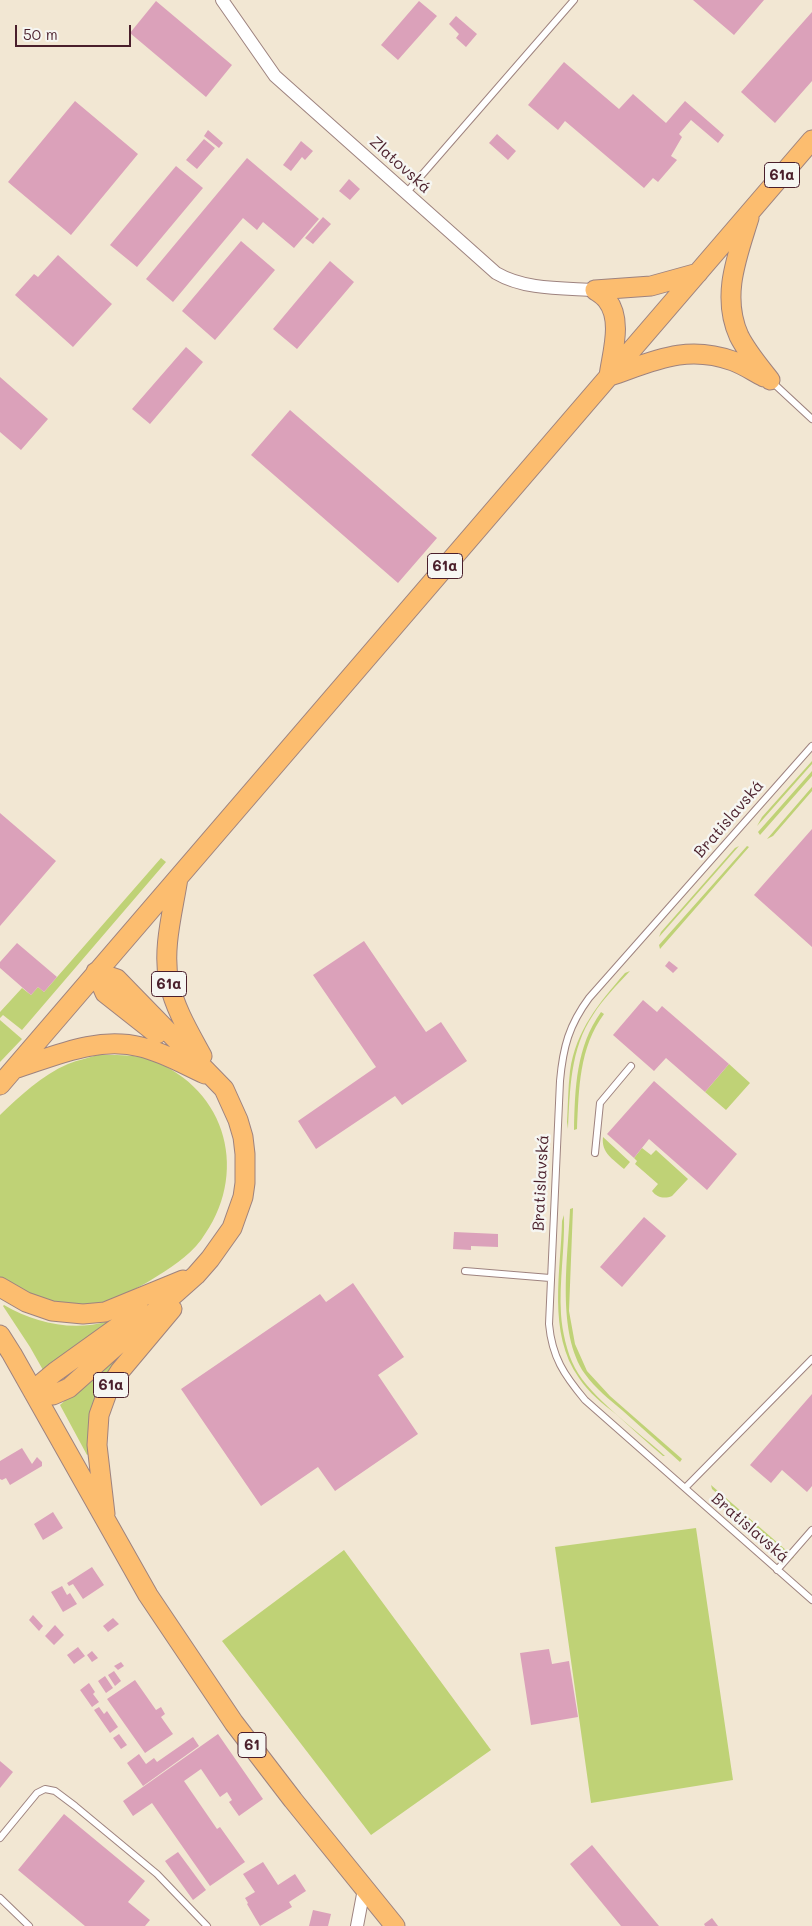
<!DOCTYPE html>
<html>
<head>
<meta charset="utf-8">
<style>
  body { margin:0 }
  #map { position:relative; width:812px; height:1926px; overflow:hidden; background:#f2e7d3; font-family:Mali,sans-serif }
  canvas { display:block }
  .scale { position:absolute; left:15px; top:25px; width:116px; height:22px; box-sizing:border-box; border:2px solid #4a1f2b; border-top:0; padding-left:6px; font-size:15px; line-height:18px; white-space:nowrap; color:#4a1f2b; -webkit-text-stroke:4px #f6f6f2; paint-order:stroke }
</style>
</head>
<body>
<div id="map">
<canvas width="812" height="1926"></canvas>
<div class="scale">50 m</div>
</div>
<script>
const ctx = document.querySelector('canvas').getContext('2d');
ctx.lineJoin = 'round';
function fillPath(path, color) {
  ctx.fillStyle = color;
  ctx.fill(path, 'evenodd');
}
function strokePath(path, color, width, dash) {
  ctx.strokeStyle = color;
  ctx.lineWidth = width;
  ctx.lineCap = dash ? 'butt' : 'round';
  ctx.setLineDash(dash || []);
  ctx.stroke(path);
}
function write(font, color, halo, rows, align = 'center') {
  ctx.font = font + ' Mali,sans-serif';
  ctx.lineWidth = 5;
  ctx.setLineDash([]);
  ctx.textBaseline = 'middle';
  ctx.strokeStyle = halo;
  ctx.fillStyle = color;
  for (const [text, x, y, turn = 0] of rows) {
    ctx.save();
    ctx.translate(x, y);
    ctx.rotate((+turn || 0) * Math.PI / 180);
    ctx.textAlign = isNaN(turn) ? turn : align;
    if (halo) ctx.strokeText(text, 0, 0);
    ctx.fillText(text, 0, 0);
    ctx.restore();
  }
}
fillPath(new Path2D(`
  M812,761V764L757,826L762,817Z
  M812,771V776L760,835L758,832Z
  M812,787V791L773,836L767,839Z
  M739,846L659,937L661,932L735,848Z
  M747,846L749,847L660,949L659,945Z
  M161,858L166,862L22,1030L3,1015L0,1018V1012L22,988L31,995L38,987L44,992Z
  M630,971C617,985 603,999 593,1015C570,1049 570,1090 568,1129L567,1122C568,1105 568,1088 570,1071C576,1030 599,1003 625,973Z
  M601,1012L604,1014C579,1048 579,1088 577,1129L574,1130C575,1088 576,1047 601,1012Z
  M0,1020L22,1039L0,1062Z
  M98,1055C116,1055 134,1054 151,1060C228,1089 250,1175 201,1240C188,1257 169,1269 151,1280C91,1316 59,1313 0,1278V1115C20,1096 42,1075 68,1064C78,1060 88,1058 98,1055Z
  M729,1064L750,1083L726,1110L705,1092Z
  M603,1137L630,1162L624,1169C613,1159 601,1153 603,1137Z
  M642,1148L651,1155L656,1150L688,1179L672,1196C665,1199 657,1198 652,1191L658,1184L635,1164L637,1161L634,1158Z
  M573,1208L569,1311L575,1344L587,1371L610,1396L682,1459L680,1462C661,1445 642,1428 623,1411C610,1400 595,1388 585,1374C556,1332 568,1258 570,1209Z
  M564,1215C565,1248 559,1281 561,1314C562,1331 567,1353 575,1368C590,1397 640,1433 665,1456H663C647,1442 632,1429 617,1415C603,1404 589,1393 579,1378C547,1333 561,1271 562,1221Z
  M4,1305C34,1323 74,1332 108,1321L109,1324L43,1370L30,1347L3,1306Z
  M117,1355L119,1356L108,1375L89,1454L87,1455L60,1405Z
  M711,1485L794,1557L792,1559L712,1489Z
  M714,1498L785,1560L783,1561L717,1504Z
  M696,1528L733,1780L591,1803L555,1547Z
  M344,1550L491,1750L371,1835L222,1641Z`), '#bfd276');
fillPath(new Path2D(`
  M693,0H764L734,35Z
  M156,1L232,65L206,97L130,33Z
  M419,1L437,16L398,60L381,45Z
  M812,12V81L775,123L741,92Z
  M456,16L477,34L466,47L456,38L459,34L449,24Z
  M564,62L619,109L633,94L666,123L685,101L724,135L718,143L691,120L679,134L682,137L671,156L677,160L658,182L653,178L644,188L565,121L558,130L528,105Z
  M75,101L138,154L71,235L8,182Z
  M208,130L223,143L219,148L204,136Z
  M497,134L516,151L508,160L489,143Z
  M204,139L215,148L197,169L186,160Z
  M301,141L313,151L305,160L302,157L291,171L283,165Z
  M247,158L319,219L294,248L263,222L257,230L243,218L173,302L146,279Z
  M176,166L203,188L137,267L110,245Z
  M349,179L360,189L350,200L339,191Z
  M323,217L331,224L313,244L305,238Z
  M241,241L275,270L215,340L182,311Z
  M58,255L112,304L73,347L15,295L34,274L38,277Z
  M330,261L354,282L297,349L273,329Z
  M186,347L203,362L150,424L132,409Z
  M0,377L48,419L21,450L0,432Z
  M290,410L437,538L398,583L251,455Z
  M0,813L56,861L0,926Z
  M812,829V947L754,895Z
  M364,941L426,1032L441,1022L467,1061L402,1105L395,1096L316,1149L298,1121L376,1067L313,975Z
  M17,943L57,977L44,992L38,987L31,995L0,968V962Z
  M669,961L678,968L673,973L665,966Z
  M643,1000L657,1012L662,1006L729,1064L705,1092L666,1058L654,1071L613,1035Z
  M654,1081L737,1154L707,1190L649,1139L634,1158L607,1134Z
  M644,1217L666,1236L622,1287L600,1267Z
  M454,1232L498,1234V1247L471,1246V1250L453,1249Z
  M353,1283L404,1357L378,1375L418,1434L335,1491L318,1467L261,1506L181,1389L320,1294L326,1302Z
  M812,1394V1486L807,1492L782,1470L771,1483L750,1465Z
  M22,1448L32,1464L37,1457L42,1462V1466L10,1485L6,1478L2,1480L0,1479V1461Z
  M53,1512L63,1528L43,1540L34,1524Z
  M92,1567L104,1585L83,1599L73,1584L69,1586L67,1583Z
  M62,1586L67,1595L70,1593L77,1604L63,1612L51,1592Z
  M33,1615L43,1626L39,1631L29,1620Z
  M113,1618L119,1624L108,1632L103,1626Z
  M55,1625L64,1635L54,1645L45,1636Z
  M78,1647L85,1656L74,1664L67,1655Z
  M549,1649L552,1664L569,1661L578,1717L531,1725L520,1653Z
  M92,1651L98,1658L92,1662L87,1655Z
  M121,1662L124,1666L118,1670L114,1666Z
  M114,1671L121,1681L115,1686L108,1675Z
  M105,1676L113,1688L106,1693L98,1681Z
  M135,1680L156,1710L161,1707L165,1714L161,1717L173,1734L145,1753L107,1699Z
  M89,1683L95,1692L93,1694L99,1702L92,1707L80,1690Z
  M99,1707L104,1714L107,1711L118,1727L110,1733L94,1710Z
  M119,1734L127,1745L121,1749L113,1738Z
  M218,1734L263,1799L239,1816L229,1802L232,1800L227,1792L220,1797L201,1769L184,1781L217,1829L220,1827L245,1862L210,1886L152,1803L133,1816L123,1801Z
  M193,1737L199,1746L143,1786L127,1763L139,1754L146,1764L154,1758L157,1762Z
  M0,1761L13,1772L0,1788Z
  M64,1814L145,1881L128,1902L150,1920L145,1926H85L18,1870Z
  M592,1845L659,1926H621L570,1864Z
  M178,1852L206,1890L193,1900L165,1861Z
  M263,1862L278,1885L295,1874L306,1891L289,1902L292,1907L260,1926L247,1904L248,1903L245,1898L255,1892L243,1874Z
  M313,1910L331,1914L328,1926H309Z
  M712,1918L718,1926H705L704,1924Z`), '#dba1ba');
const lane = new Path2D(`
  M407,192L574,0
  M771,381L812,419
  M812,746L589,998C569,1025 563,1047 560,1081L549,1324C552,1357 564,1375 585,1400L812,1600
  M595,1153L600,1103L631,1066
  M465,1271L550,1278
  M685,1488L812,1359
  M777,1570L812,1530
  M0,1838L37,1793L45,1789L55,1791L75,1806L157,1874L207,1926
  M0,1898L29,1926`);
const street = new Path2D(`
  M222,0L275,76L496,273C525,290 562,288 595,290
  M357,1926L364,1889`);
const primary = new Path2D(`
  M749,218C737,257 721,296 739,336C747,352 759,366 770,380
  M595,290L651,286L698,273
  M595,290C599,293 604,296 607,300C623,320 612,353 609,376
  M610,376C654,361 686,344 733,361C744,365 754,372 764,377
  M178,878C173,911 162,949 169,982C175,1009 189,1032 202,1056
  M96,972L105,993L157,1034
  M14,1069C55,1056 97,1036 141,1047C163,1052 185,1065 205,1074
  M0,1085L812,140
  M0,1287L26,1302L52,1311L83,1314L105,1312L183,1280
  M0,1335L12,1354L148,1595L234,1723L293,1800L395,1926
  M34,1393L53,1395L69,1388L196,1275L210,1259L232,1228L243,1197L245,1183V1154L243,1137L238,1120L224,1089L117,979L96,972
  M34,1393L43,1382L55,1372L140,1311
  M105,1514L97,1445L99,1415L108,1390L120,1371L172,1309`);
strokePath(lane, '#9e837f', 8);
strokePath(street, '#9e837f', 14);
strokePath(primary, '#9e837f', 21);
strokePath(lane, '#fff', 6);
strokePath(street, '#fff', 12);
strokePath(primary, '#fcbd6f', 19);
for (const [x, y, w] of [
  [782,175,35],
  [445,566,35],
  [169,984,35],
  [111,1385,35],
  [252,1745,28]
]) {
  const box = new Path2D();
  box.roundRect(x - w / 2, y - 12.5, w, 25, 4);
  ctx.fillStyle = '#f6f6f2';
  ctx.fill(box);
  strokePath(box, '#4a1f2b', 1);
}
write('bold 15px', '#4a1f2b', null, [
  ["61a",782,175],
  ["61a",445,566],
  ["61a",169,984],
  ["61a",111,1385],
  ["61",252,1745]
]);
write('16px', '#4a1f2b', '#f6f6f2', [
  ["Zlatovská",400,165,42],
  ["Bratislavská",729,819,-49],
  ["Bratislavská",541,1183,-87],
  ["Bratislavská",750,1528,41]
]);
</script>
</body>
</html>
